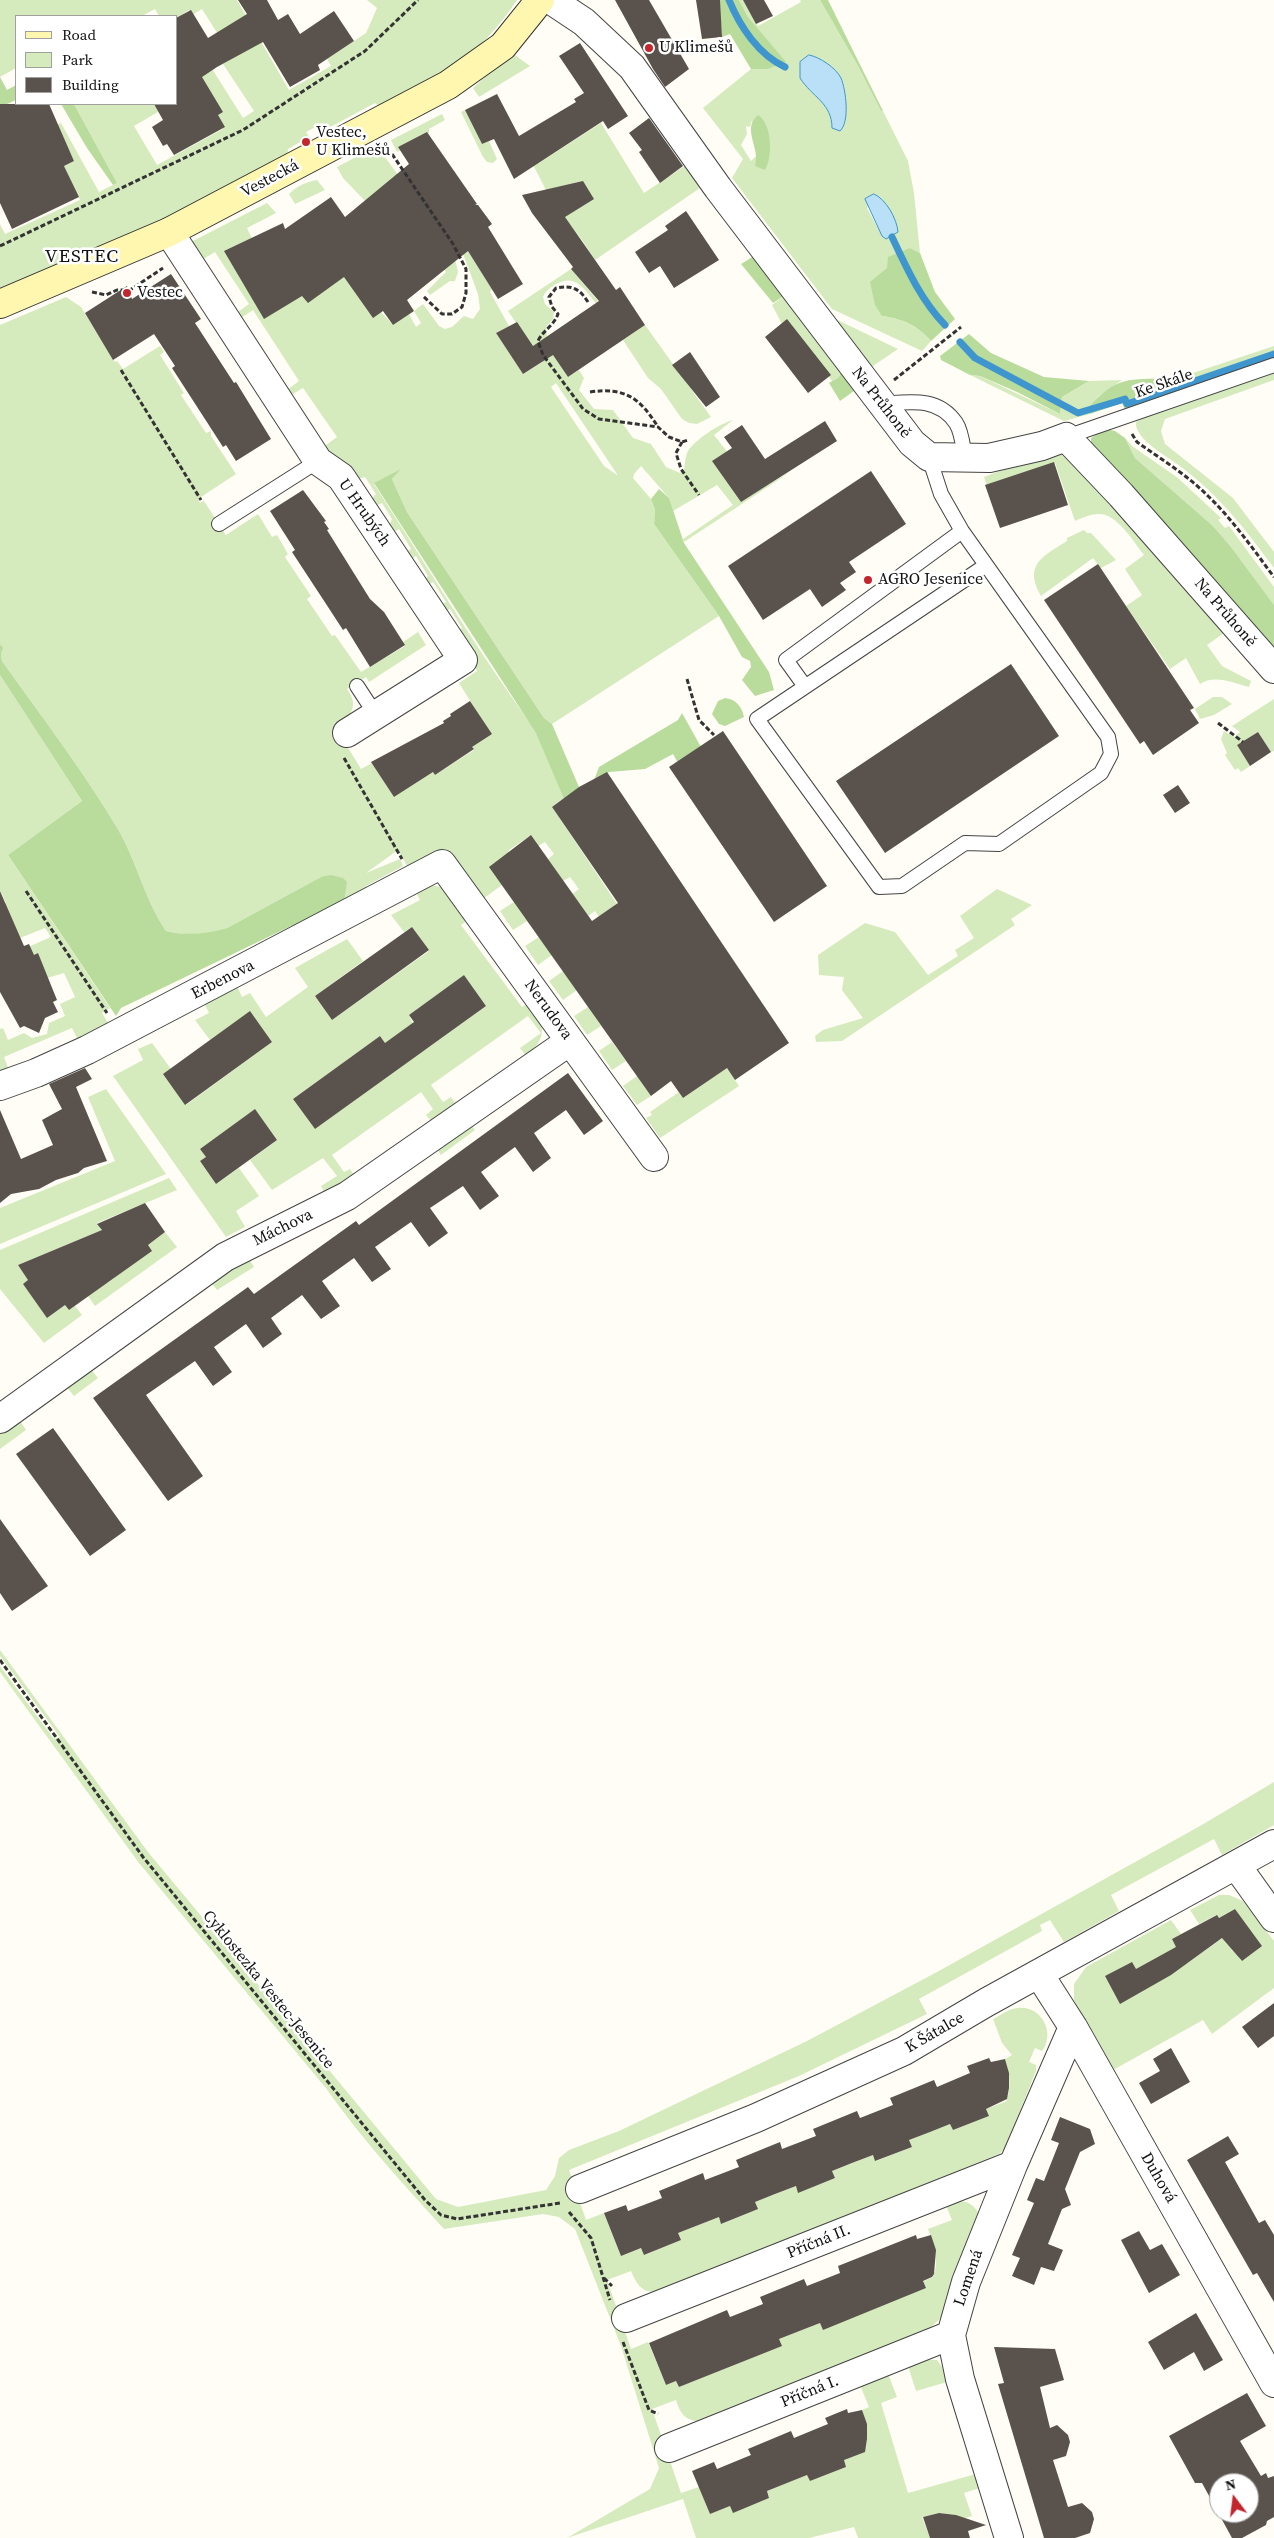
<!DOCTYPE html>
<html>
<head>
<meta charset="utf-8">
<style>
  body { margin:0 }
  #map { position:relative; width:1274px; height:2538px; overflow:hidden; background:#fffdf5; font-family:"Source Serif 4",serif }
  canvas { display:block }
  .legend { position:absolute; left:15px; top:15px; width:162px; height:90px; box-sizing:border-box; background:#fff; border:1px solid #a0a0a0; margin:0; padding:6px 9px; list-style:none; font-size:15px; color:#111 }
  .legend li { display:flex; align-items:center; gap:10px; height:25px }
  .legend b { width:25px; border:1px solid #a0a0a0 }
  .north { position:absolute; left:1209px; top:2473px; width:50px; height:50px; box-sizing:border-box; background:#fff; border:1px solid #a0a0a0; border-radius:50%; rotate:345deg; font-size:14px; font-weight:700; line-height:20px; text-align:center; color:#111 }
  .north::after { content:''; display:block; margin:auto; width:18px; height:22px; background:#c4262e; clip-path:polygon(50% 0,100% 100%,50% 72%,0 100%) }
</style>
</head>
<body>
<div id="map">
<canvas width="1274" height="2538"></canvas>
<ul class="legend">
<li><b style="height:6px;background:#fff6b0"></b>Road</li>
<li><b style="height:14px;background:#d5ebbd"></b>Park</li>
<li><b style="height:14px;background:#5a524d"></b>Building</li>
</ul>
<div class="north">N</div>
</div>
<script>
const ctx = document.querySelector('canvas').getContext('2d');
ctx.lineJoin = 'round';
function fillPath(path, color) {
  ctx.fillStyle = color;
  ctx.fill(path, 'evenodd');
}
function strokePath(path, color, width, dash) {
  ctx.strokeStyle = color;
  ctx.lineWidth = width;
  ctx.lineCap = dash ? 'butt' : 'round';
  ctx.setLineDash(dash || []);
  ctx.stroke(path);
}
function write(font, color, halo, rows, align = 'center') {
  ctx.font = font + ' "Source Serif 4",serif';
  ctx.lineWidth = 5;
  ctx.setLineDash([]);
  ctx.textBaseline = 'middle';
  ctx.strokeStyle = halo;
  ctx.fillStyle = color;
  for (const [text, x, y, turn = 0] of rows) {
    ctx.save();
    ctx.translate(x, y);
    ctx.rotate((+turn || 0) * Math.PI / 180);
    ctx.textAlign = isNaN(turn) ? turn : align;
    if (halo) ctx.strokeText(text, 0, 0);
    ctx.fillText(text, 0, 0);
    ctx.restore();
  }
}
fillPath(new Path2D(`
  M0,0H237L289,90L331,66L327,59L366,33L377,8L367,0H517C479,57 441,78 382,109L375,103L323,131L319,125L306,132L309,137L288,149L287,159L158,225L0,292V224L5,234L80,200L64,166L74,161L62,135L26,139L61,123L99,192L117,183L74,104H160L163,109L134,126L157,165L223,129L201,98L197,45L243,118L254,111L223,64L233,58L202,9L192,15L189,10L180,16L176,22V16H159L155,9L142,16H16V68L0,77Z
  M739,0H743L758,26L801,2L800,0H820L858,66L881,111H883L908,161L914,193L920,253L910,248L887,268L882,316C902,319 917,325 931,341L922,351L832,309L732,178L743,159L703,108L751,69H768L785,62L748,17ZM752,120L765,169L758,154L751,161L741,145L747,134L746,126L750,127ZM876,195L887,207L882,236L867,208Z
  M512,53L530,66L479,97L473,88Z
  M465,110L482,144L489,141L497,159L493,163L487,162L483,157L461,112Z
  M442,114L445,120L429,129V133L397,152L391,140Z
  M601,123L644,193L686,165L700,188L595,260L582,240L551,200L527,153L539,163Z
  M377,146L398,175L365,201L343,178L337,167Z
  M317,180L325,190L295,204L289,194C297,186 306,182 317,180Z
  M267,203L276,213L247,228L267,270L331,258L393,325L409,314L416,327L421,323L414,311L423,304L439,326L445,329L452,327L464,316L473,319L480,309L478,294L462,251L466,247L492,289L490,292L509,326L496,333L523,374L543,362L508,311L571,269L599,302L596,303C585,290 576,274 558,283C551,287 546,290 543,297L545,304L554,312L553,319L546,327L547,336L543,340L568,377L579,370L584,378L579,390L594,409L613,410L633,438L651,444L666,467L680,473L684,469C685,464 685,458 687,453C692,441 721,423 733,420L714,435L732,458L761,489L792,471L684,542L683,539L733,505L717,485L673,511L669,498L641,466L634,474L633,478L651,499L655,510L654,524L719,616L552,724L544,718L407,512L392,479L400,470L374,484C440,586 502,693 579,787L552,807L739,1086L660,1138L646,1118L652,1115L650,1112L679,1092L683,1098L705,1083L595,911L588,916L572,894L579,889L570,877L563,881L548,859L554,854L545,842L538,846L531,835L509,850L502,885L480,901L446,852L410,871L398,850L366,873L400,859L403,866L366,886L368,892L333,911L321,877L227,928C206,935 187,936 166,931C145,900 137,863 119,831C84,772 42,717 2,661L0,646V325L66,297L81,307L115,362L117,361L123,369L160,346L164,352L160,355L184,393L181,395L206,433L211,431V436L236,474L198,499L200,503L204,501L226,535L258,514L272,537L277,535L288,554L285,557L311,596L307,599L332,636L335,635L361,672L405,646L403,642L418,632L426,645L369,682L366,677L347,689C360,707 350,716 336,728L361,769L372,763L394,797L433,772L435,775L474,750L472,747L491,734L459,683L477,671L459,631L462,628L450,609L445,611L441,605L446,602L433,582L428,585L424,580L428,576L416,556L411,559L406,552L411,549L399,529L394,532L389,526L392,519L382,503L375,506L371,499L376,494L365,477L358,479L326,449V445L337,437L303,388L291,395L287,390L299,381L253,310L241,318L238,312L249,304L215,252L200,261L191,242ZM556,383L617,474V475L604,466L551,387Z
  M454,255L458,272L455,281H450L430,295L427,291L446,272L437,260Z
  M785,295L843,369L839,377L832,381L788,323L783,326L772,305Z
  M829,316L898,349L870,368Z
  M645,325L711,417L697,424L689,423L682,419L661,389L648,378L623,340Z
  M1274,346V360L1174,394L1169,378L1184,376Z
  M1274,373V380L1165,419L1161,431L1165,444L1233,498L1274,552V568C1245,529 1220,496 1180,466C1168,457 1134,439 1136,422L1143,418Z
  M970,375L980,376L1060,414L1062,397L1089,381L1122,380L1099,396L1088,408L1090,414L1064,421Z
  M1125,438L1132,446L1178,478L1221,518L1218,520L1225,528L1229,526L1274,587V605L1212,525L1135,458Z
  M1053,451L1068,455L1090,471L1138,521L1256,654L1265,672L1264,681L1227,631L1207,645L1222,666L1251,681L1249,687C1234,683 1214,674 1200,684L1186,658L1170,669L1126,606L1142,595L1125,569L1144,555C1134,542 1116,512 1098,514C1090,514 1082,518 1075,521L1055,463L987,486L984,477Z
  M1084,530L1087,533H1091L1116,560L1101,568L1093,558L1041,596C1023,565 1043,556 1067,541V538Z
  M0,675L82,801L8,855L110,1008L102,1013L110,1026L79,1042L72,1028L4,1057L10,1073L0,1076V1029L3,1028L8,1040L24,1033L32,1038L47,1034L49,1023L65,1016L60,1004L75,997L64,973L44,979L28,947L51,937L45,928L15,940L2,905L6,903L0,890Z
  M1213,697H1222L1232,704L1214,715L1200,719L1195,709Z
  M1274,699V751L1271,752L1258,732L1237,745L1250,766L1241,772L1238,768L1235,770L1225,755L1227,753L1221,739L1224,731L1234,737L1240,732L1232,726Z
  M428,885L443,887L471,918L461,925L522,1007L531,1002C544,1025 549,1037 526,1056L520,1048L541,1033L528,1016L431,1085L443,1102L451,1097L458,1107L434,1125L426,1115L433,1109L421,1092L332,1155L344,1172L350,1169L356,1178L326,1195L321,1186L337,1176L323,1158L272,1190L250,1160L277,1140L255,1110L200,1149L206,1157L200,1161L216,1184L239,1168L259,1196L236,1211L245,1227L226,1237L113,1076L143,1060L138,1049L152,1043L171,1069L186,1105L272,1042L250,1012L210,1040L195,1020L209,1013L203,1001L236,984L242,997L250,993L266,1017L308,987L295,968L347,939L363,961L315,996L332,1020L429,951L412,927L404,932L391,915L420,900L414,889ZM464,975L486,1006L425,1050L409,1015ZM380,1036L402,1066L315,1129L293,1099Z
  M997,889L1032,905L1011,919L1015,925L842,1041L816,1042L815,1036L823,1030L863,1018L842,990L844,977L819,975L818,955L865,923L895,932L928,975L958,956L955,950L974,938L960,916Z
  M514,902L527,921L513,930L500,911Z
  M539,937L552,955L538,965L525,946Z
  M563,971L577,990L563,1000L549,981Z
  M588,1007L601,1026L587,1035L574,1016Z
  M612,1042L626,1061L612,1070L599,1051Z
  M637,1076L651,1096L637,1105L623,1086Z
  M106,1089L166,1174L0,1244V1208L115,1161L88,1097Z
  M468,1121L475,1130L441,1155L434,1145Z
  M169,1178L177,1190L97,1223L102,1230L18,1265L29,1280L23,1284L48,1317L65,1305L69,1310L75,1306L82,1315L44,1343L0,1289V1250Z
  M165,1232L177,1247L95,1306L88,1296L94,1292L103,1277L107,1283L113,1279L148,1245Z
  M248,1257L254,1267L217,1290L210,1281Z
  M90,1368L98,1378L74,1396L65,1385Z
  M19,1419L26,1430L0,1449V1432Z
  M0,1650L148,1852L436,2199L458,2207L546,2190L555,2176L559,2158L569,2150L619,2131L807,2041L937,1972L1200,1826L1274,1782V1825L1222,1855L1214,1839L1111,1895L1119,1911L1064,1942L1050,1920L1040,1925L1042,1931L919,1999L927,2014L799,2076L569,2170L586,2220L604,2213L621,2256L641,2248L645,2255L680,2240L678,2233L719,2217L722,2224L757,2209L755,2202L796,2186L798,2192L835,2178L832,2171L873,2155L876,2161L912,2147L909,2140L950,2124L953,2130L989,2116L986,2109L1007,2101L1005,2096H1008C1011,2082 1009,2071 1005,2059L1012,2055L1002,2043L993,2019C1001,2015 1008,2009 1018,2008C1041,2005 1056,2033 1042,2051L1035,2048L1029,2062L1036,2065V2071L1005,2148L999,2154L661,2291C644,2295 637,2286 631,2271L607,2280L631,2349L648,2342L666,2385L676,2381L679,2387L781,2346L779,2339L820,2323L823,2329L933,2277L932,2273L935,2272C938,2256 934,2244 928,2229L952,2220L945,2203C961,2200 971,2199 979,2214L950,2287L942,2317L930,2328L700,2421C685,2421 680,2413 676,2400L652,2409L681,2493L699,2487L710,2514L730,2506L733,2512L769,2498L767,2491L807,2475L810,2481L846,2467L844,2460L866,2447C868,2433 866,2423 862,2410L869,2407L860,2385L888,2374L897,2397L881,2403L908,2493L976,2474L980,2488L964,2493L972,2516L960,2520L956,2515L939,2513L922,2517L930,2538H858L854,2527L809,2538H696L683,2499L567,2538L650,2489L659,2468L621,2346L575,2229L559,2217L543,2214L444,2229C402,2183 361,2138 325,2087L139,1863L0,1672V1666L54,1739L60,1737L0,1656Z
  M1219,1895H1229L1243,1901L1274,1941V1988L1212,2034L1203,2020L1113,2070L1074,2000V1984L1086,1967L1171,1920L1181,1934L1172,1939L1186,1964L1224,1937L1233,1948L1231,1951L1234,1950L1241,1961L1261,1946L1235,1909L1219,1918L1216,1915L1199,1924L1190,1910Z
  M928,2360H937L942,2367L947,2382L916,2391L909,2369L911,2364Z`), '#d5ebbd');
fillPath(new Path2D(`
  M719,0H739L748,17L786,62L768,69H751L730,34L722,37Z
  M820,0H828L883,111H881L858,66Z
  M0,77L7,90L16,85V100L0,107Z
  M61,104H74L117,183L113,185L87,148Z
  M758,115C772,123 773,157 765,170L755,166C761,148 741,129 758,115Z
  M910,248L920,253L935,292L955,319L931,341C917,325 903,319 882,316L875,305L870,282L887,268L888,257Z
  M754,256L785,295L773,303L741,264Z
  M969,334L991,353L1044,377L1089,381L1062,397L1060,414L1017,392L980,376L970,375L941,360L940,356Z
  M843,369L858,388L840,401L829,383L839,377Z
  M1169,378L1174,394L1125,410L1122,403L1090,414L1088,408C1117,375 1129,380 1169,378Z
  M1105,429L1115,431L1125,438L1135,458L1212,525L1230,546L1274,605V652L1181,541L1091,444V438Z
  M401,469L392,479L407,512L544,718L552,724L579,787L565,801L536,733L374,483Z
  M659,489L669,498L684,543L769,672L774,690L755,696L742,680L751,667L750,661L742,657L719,616L654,524L655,510L651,499Z
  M1,645L3,648L1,653L2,661C42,717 84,772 119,831C137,863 145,900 166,931C187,936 206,934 227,928L321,877L331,875L343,878L347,882L344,901L294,932L291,926L121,1008L116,1016L8,855L82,801L0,675V646Z
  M725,698C735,699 742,706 744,717L725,726L719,724L712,714L718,701Z
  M682,713L701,747L678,763L673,754L645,769L609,772L593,783L599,767L678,720Z`), '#b9dc9c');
const water = new Path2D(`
  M809,55C820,57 836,68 841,78C846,90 850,122 840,131L832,128C832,103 812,97 800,78V62Z
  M874,194C886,199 897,219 898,232L886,239L882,236L865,199Z`);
fillPath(water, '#b9e0f7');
strokePath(water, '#3f96cf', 1);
strokePath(new Path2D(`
  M729,0C740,27 759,55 785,67
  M892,237C907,269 921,300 945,325
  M960,342L975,358L1078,413L1125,399L1127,404L1274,354`), '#3f96cf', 7);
fillPath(new Path2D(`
  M238,0H267L278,20L288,14L300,34L334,11L354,41L318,65L320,70L290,87L263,42L217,67L202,77L223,112L218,115L225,127L174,155L167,144L163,146L152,127L163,120L154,104H176V18L191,10L208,38L247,14Z
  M615,0H649L689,69L665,87L653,69Z
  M696,0H720L722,37L702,39Z
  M743,0H764L773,16L756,24Z
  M580,43L628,116L608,129L603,121L514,179L494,139L482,144L465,110L497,94L519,136L576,102L574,99L584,93L559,56Z
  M0,104H49L74,161L64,166L79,197L12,229L0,203Z
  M649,118L683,166L660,183L639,152L642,150L629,133Z
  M427,132L477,204L475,205H478L492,224L488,227L523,284L498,299L468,251L407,300L414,311L393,325L383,311L373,318L344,277L308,303L302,296L264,319L224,251L283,223L285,229L331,197L345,217L409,164L398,147Z
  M583,181L594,199L565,217L616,290L620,287L645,325L568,377L553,355L523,374L496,333L517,322L533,346L599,301L571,269L573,267L532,213L522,195Z
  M686,211L719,260L674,288L660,266L649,273L635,252L668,230L665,226Z
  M171,274L201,319L195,323L234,383L236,382L271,439L236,461L226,445L223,447L172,368L175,366L154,334L113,360L85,313L127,286L132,299Z
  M787,319L831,375L808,393L765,337Z
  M690,352L720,397L706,407L672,365Z
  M825,421L837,441L741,502L712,461L732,448L724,437L742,425L765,459Z
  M1054,462L1068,505L1000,528L985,485Z
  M871,471L906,524L849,562L856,572L840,583L846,590L822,607L810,589L763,620L728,566Z
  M303,490L326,521L324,522L329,529L327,530L370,599L384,612L405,645L370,667L346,628L343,630L330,610L292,552L295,550L270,511Z
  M1098,564L1194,708L1190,710L1199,723L1153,755L1144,741L1140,744L1044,600Z
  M1011,664L1059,736L885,853L836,781Z
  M470,701L492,734L472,747L474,749L435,775L433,772L394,797L371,762L444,723L443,721L451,716L450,714Z
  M723,731L827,886L774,922L669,767Z
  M1258,732L1271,752L1250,766L1237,745Z
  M607,772L789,1043L735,1080L727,1068L683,1098L671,1081L651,1096L489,867L531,835L592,921L618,903L552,807L579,787Z
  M1178,785L1190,803L1175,813L1163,795Z
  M0,891L24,946L29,944L34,955L38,953L57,1000L53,1002L58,1012L45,1018L39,1033L24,1026L20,1028L0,992Z
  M412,927L429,950L332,1020L315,996Z
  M464,975L486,1006L315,1129L293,1099L380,1036L385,1043L414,1022L409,1015Z
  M250,1011L272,1042L185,1105L163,1074Z
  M85,1068L92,1079L76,1087L107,1161L84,1168L78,1173L56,1180L39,1189L11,1194L0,1203V1110L21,1159L53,1145L42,1120L62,1109L49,1084Z
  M568,1073L603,1121L584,1135L566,1110L534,1133L551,1158L533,1172L515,1147L481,1172L499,1196L480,1210L463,1186L430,1208L448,1233L429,1247L411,1222L375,1247L391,1269L372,1282L354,1258L322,1281L340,1306L321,1319L302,1295L271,1318L282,1334L263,1348L246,1324L214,1347L232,1372L213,1386L195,1361L146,1395L203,1476L168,1501L93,1398L248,1287L254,1294L356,1221L359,1225Z
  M255,1109L277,1140L216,1184L200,1161L206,1157L200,1149Z
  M145,1203L165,1232L148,1245L152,1251L69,1310L65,1305L47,1318L23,1284L28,1280L18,1265L102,1230L97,1224Z
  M53,1428L126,1530L90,1556L16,1454Z
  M0,1519L48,1586L12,1611L0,1593Z
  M1235,1909L1262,1946L1242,1961L1222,1938L1171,1975L1120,2004L1105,1976L1132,1962L1136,1969L1176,1947L1172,1939L1217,1915L1219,1918Z
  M1274,2003V2036L1258,2048L1242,2027Z
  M1171,2048L1190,2082L1151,2104L1139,2083L1160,2071L1153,2059Z
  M989,2058L991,2062L1005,2059L1009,2073V2088L1007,2099L986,2109L989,2116L953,2130L950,2124L930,2132L909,2140L912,2147L875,2161L873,2155L852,2163L832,2171L835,2178L798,2193L796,2186L775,2194L755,2202L758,2209L721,2224L719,2217L678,2233L681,2240L644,2255L641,2248L621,2256L604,2213L626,2205L628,2211L662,2198L659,2191L703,2173L705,2180L739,2167L736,2160L780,2142L782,2149L816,2136L813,2129L857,2111L860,2118L893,2105L890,2098L934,2080L937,2087L970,2073L967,2066Z
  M1060,2117L1090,2129L1095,2144L1080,2152L1065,2189L1071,2205L1062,2209L1048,2244L1063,2250L1054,2271L1041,2267L1034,2285L1012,2276L1020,2258L1012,2255L1034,2203L1027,2200L1036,2178L1044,2181L1059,2143L1051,2140Z
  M1228,2136L1239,2154L1225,2162L1259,2223L1265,2220L1274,2235V2302L1257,2273L1253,2275L1187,2160Z
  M1139,2231L1150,2250L1162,2244L1180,2275L1149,2293L1121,2240Z
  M916,2235L917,2239L931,2235L936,2250L934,2274L932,2277L923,2281L926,2288L823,2330L820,2323L779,2339L782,2346L679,2387L676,2381L666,2385L649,2343L727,2310L730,2317L763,2304L760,2297L804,2279L807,2286L840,2273L838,2266Z
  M1196,2313L1223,2360L1204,2371L1194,2352L1164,2370L1148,2342Z
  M994,2347L1055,2349L1064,2380L1040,2387L1050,2428L1057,2425L1068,2435L1070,2442L1066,2456L1053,2460L1068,2507L1082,2503L1092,2512L1094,2519L1090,2533L1075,2538H1044L998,2384L1004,2383Z
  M1247,2393L1266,2426L1240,2441L1261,2476L1266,2473L1268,2478L1274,2476V2517L1267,2521L1266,2525L1242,2538H1232L1202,2483H1195L1169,2436ZM1219,2483H1249V2513H1219Z
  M847,2409L848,2413L862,2410L867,2424V2439L865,2452L844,2460L846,2467L810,2481L807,2475L767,2491L769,2498L733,2513L730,2506L710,2514L692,2471L714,2462L717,2469L751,2455L748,2449L791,2431L794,2438L828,2424L825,2418Z
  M939,2513L956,2515L986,2525L968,2531L970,2538H930L923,2517Z`), '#5a524d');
const lane = new Path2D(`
  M881,404C909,402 938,396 956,423C962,432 963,447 965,458
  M1066,437L1274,365
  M929,457L941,494L962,531L1108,737L1111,754L1101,773L999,844L965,843L902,886L879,887L757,719L985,566
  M219,524L318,461
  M804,685L786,660L962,531
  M357,686L376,715`);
const street = new Path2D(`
  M551,0L584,22L632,67L718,188L912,443L929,457L989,458L1042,446L1066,437L1121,495L1274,669
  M169,232L318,461L341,477L463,660L347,733
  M0,1086L36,1073L87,1050L442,864L654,1157
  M0,1419L225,1257L347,1196L570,1041
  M1236,1865L1274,1918
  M1039,1974L1073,2027L1274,2383
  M580,2189L756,2118L904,2051L987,2002L1274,1844
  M626,2318L1013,2165
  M669,2448L951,2335
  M1009,2538L960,2379L951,2335L966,2282L1013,2165L1073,2027`);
const secondary = new Path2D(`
  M0,304L169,232L448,85L503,46L540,0`);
strokePath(lane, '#444', 16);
strokePath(street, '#444', 30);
strokePath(secondary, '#333', 30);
strokePath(new Path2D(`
  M392,154L453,244L466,269V293L462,307L452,314H442L423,296
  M0,246L243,130L365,51L418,0
  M92,292L106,295L117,290H130L163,268
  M588,302C579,288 572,285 556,288L549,297L552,307L558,314C553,327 543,330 538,341L543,355L583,409L599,419L658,427L669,437L682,442L688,440
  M121,370L201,500
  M894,380L961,327
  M590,392C625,387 640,398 658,427
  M1132,434L1137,442C1161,459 1187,475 1208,496C1233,520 1253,549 1274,577
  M682,442L676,453L681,469L699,495
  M687,679L699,720L714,735
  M1218,723L1243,742
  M344,758L402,859
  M26,891L107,1013
  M0,1660L143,1857L425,2200L441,2215L457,2219L560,2203
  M569,2212L591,2238L610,2300
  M604,2278L612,2286
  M623,2342L649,2410L658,2414`), '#333', 3, [5, 2.5]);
strokePath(lane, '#fff', 14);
strokePath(street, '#fff', 28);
strokePath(secondary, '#fff6b0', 28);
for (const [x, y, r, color] of [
  [649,48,5,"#c4262e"],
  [306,142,5,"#c4262e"],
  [127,293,5,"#c4262e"],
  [868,580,5,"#c4262e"]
]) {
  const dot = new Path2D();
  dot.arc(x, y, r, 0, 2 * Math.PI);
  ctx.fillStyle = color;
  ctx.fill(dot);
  strokePath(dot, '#fff', 2);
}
write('16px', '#111', '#fff', [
  ["U Klimešů",659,48],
  ["Vestec,",316,133],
  ["U Klimešů",316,151],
  ["Vestec",137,293],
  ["AGRO Jesenice",878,580]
], 'left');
write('16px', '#111', '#fff', [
  ["Vestecká",270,179,-28],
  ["Ke Skále",1164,384,-19],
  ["Na Průhoně",881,403,52],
  ["U Hrubých",364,513,55],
  ["Na Průhoně",1225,613,49],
  ["Erbenova",223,980,-27],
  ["Nerudova",548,1010,54],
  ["Máchova",283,1228,-26],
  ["Cyklostezka Vestec-Jesenice",268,1990,51],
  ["K Šátalce",935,2033,-30],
  ["Duhová",1158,2178,60],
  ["Příčná II.",819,2242,-22],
  ["Lomená",969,2278,-71],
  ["Příčná I.",810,2392,-22]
]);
ctx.letterSpacing = '1px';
write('19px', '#111', '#fff', [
  ["VESTEC",82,257]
]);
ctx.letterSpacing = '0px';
</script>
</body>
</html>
